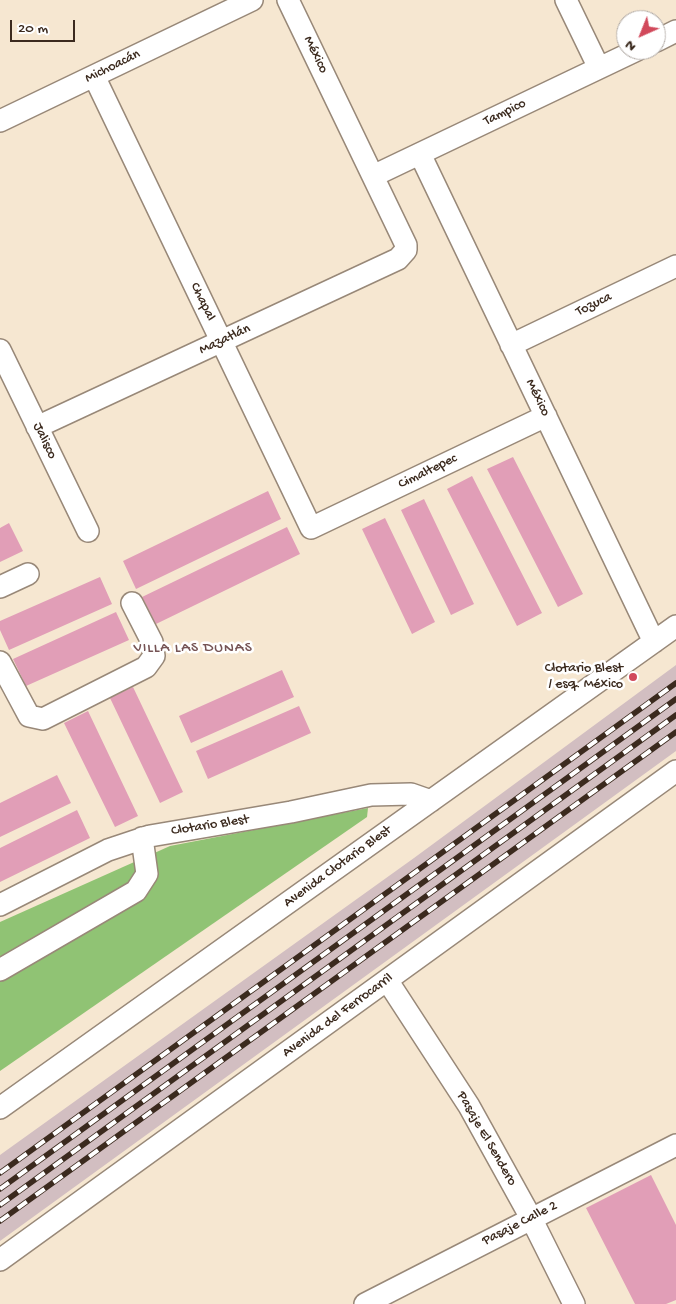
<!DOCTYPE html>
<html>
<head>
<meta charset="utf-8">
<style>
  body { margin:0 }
  #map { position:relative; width:676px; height:1304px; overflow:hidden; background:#f6e7d1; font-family:"Gochi Hand",sans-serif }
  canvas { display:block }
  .north { position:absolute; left:616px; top:10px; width:50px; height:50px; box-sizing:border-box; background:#fff; border:1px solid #b1aaa5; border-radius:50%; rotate:224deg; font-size:14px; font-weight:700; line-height:20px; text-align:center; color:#3b2a1e }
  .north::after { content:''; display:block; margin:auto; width:18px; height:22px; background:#d1495b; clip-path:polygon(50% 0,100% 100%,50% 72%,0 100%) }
  .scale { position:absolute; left:10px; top:20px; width:65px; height:22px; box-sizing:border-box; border:2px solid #3b2a1e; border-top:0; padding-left:6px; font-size:15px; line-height:18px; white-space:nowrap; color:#3b2a1e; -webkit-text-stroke:4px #fff; paint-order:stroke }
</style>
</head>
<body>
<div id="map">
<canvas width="676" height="1304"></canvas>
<div class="north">N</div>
<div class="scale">20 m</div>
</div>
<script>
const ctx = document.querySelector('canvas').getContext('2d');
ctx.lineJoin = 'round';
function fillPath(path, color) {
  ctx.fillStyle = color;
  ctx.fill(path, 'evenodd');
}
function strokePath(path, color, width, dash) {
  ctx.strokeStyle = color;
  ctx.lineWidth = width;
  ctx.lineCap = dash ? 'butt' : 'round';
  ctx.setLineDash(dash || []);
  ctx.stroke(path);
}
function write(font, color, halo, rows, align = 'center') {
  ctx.font = font + ' "Gochi Hand",sans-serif';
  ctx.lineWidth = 5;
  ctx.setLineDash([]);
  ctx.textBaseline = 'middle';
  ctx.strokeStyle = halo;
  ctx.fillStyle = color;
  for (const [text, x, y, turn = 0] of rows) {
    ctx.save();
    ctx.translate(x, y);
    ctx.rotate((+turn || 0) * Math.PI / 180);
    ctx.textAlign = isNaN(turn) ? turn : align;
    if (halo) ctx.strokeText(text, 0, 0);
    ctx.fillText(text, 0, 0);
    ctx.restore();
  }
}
fillPath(new Path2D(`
  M676,665V751L0,1241V1155L414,858Z`), '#d2bec1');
fillPath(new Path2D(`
  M368,808L367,817L0,1071V922L170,846Z`), '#90c374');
fillPath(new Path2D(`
  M513,457L583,594L558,607L487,469Z
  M472,476L542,613L517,626L447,489Z
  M268,491L281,519L136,589L123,561Z
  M424,499L474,604L451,615L401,510Z
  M385,518L435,622L412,634L362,529Z
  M9,523L23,551L0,562V528Z
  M287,527L300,554L156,624L142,597Z
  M100,577L112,604L9,650L0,630V621Z
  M116,612L129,640L26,686L13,659Z
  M282,670L294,697L191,743L179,716Z
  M133,687L183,792L160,803L110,698Z
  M299,706L311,733L208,779L196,751Z
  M88,711L138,816L115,827L64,723Z
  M57,775L71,803L0,837V803Z
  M77,810L90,838L0,882V848Z
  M651,1175L676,1225V1300L666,1304H635L586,1208Z`), '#e19eb7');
const minor = new Path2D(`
  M566,0L599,68
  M656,41L676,31
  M94,76L311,528L546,416
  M0,121L252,0
  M420,154L654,642
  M373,176L637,50
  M511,345L676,266
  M0,350L88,531
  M37,427L398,259L406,250V245L288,0
  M0,587L28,574
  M0,662L29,716L43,719L146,667L154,656L152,642L132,603
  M0,905L108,850L150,836L291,812L371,795L411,794L431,801
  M0,970L136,891L147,874L142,838
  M387,980L469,1106L531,1218L574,1304
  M0,1108L676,626
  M0,1260L676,771
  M365,1304L676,1145`);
strokePath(minor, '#988878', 24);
strokePath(minor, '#fff', 21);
const rail = new Path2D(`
  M0,1173L676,683
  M0,1189L676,699
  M0,1205L676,715
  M0,1221L676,732`);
strokePath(rail, '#3b2a1e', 5.5);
strokePath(rail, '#fff', 4, [11]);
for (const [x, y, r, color] of [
  [633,677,5,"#d1495b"]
]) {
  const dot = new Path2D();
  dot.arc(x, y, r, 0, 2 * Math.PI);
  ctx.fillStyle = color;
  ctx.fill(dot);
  strokePath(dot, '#fff', 2);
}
write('14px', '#3b2a1e', '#fff', [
  ["México",315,55,64],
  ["Michoacán",113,67,-26],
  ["Tampico",505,113,-26],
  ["Chapal",202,302,64],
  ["Tozuca",594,305,-26],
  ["Mazatlán",225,340,-25],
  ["México",537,398,64],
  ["Jalisco",44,441,64],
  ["Cimaltepec",428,472,-26],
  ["Clotario Blest",210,826,-9],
  ["Avenida Clotario Blest",338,867,-36],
  ["Avenida del Ferrocarril",338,1016,-36],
  ["Pasaje El Sendero",486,1139,60],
  ["Pasaje Calle 2",520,1224,-27]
]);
write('14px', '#3b2a1e', '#fff', [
  ["Clotario Blest",623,669],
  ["/ esq. México",623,685]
], 'right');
ctx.letterSpacing = '1px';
write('15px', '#755354', '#fff', [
  ["VILLA LAS DUNAS",193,649]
]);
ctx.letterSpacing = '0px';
</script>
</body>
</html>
